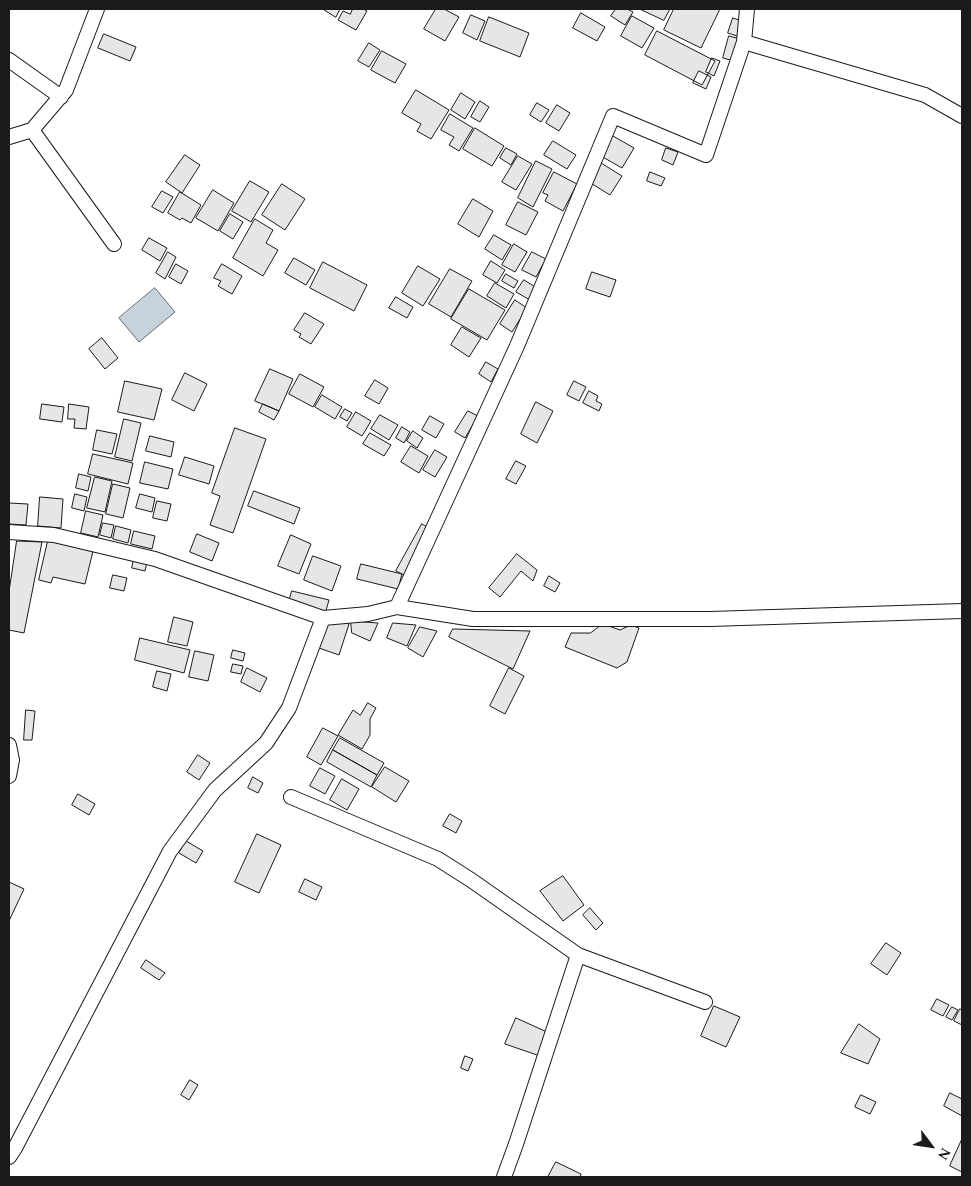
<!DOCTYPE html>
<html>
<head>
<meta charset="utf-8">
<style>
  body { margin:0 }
  #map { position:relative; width:971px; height:1186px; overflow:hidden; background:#fff; font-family:Spectral,serif }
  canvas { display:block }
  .frame { position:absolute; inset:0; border:10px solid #1a1a1a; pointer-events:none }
  .north { position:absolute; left:906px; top:1121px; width:50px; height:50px; -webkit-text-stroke:4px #fff; paint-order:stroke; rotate:121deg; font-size:14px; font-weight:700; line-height:20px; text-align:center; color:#1a1a1a }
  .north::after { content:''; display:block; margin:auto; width:18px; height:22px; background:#1a1a1a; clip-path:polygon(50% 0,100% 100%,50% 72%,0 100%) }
</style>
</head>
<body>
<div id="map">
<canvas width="971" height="1186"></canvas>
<div class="frame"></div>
<div class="north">N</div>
</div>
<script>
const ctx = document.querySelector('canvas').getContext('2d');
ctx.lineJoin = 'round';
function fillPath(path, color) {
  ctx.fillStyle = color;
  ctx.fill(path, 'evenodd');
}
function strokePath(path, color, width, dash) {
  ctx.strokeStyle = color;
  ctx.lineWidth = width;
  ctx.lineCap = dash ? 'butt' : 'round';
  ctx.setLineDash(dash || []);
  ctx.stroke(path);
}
const water = new Path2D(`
  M155,288L175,312L139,342L119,318Z`);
fillPath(water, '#c6d2dc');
strokePath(water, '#6a6a6a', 1);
const building = new Path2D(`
  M323,9H340L336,17Z
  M353,9H363L367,11L356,30L338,20L343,11L350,14Z
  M436,9H444L459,17L445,41L424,29Z
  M616,9H627L633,12L625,25L611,16Z
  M640,9H670L664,20Z
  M674,9H720L701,48L664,30Z
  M581,13L605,27L597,41L573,28Z
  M471,15L485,21L477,40L463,33Z
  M632,16L654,28L642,48L621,36Z
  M489,17L529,33L520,57L480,41Z
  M733,18L745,22L740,37L728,33Z
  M657,31L715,61L702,85L645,55Z
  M104,34L136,47L130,61L98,48Z
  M729,36L740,39L734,61L723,58Z
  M369,43L380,50L369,67L358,61Z
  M382,51L406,64L395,83L371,70Z
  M712,58L720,61L714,76L706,72Z
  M699,71L711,77L706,89L693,83Z
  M416,90L449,110L431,139L417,131L421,124L402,113Z
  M461,93L475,102L465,119L451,110Z
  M480,101L489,107L480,122L471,117Z
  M537,103L549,110L541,122L530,115Z
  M557,105L570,113L559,131L546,123Z
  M450,114L473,128L459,151L449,145L454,137L441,130Z
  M475,128L504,146L492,166L463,149Z
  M613,136L634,148L622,168L601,156Z
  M553,141L576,155L567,169L544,155Z
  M506,148L517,154L511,165L500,158Z
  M666,148L678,152L673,165L662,160Z
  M185,155L200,165L182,193L166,182Z
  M518,156L532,164L516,190L502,182Z
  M536,161L552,169L533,207L518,198Z
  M601,163L622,176L610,195L589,182Z
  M554,172L577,184L563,211L545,201L548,195L543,193Z
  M650,172L665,178L661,186L647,181Z
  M250,181L269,192L251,222L232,211Z
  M282,184L305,199L285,230L262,215Z
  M213,190L234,203L218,231L196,218Z
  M162,191L173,197L163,213L152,207Z
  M180,192L201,205L191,223L182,218L180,220L168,213Z
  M473,199L493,211L479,237L458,224Z
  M518,202L538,212L526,235L506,225Z
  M230,214L243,222L233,239L220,231Z
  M255,219L273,230L266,243L278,250L263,276L233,258Z
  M494,235L511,245L502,260L485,249Z
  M149,238L167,248L160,261L142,250Z
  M514,244L527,252L515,272L502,265Z
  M168,252L176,257L165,279L156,273Z
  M532,252L546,259L536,277L522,270Z
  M294,258L315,270L306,285L285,273Z
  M491,261L505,270L497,283L483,275Z
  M323,262L367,285L354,311L310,288Z
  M176,264L188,271L181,284L169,277Z
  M222,264L242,276L232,294L218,286L221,281L214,278Z
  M418,266L440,279L423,306L402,293Z
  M450,269L472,281L451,317L429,304Z
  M592,272L616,280L610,297L586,289Z
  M506,274L518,281L514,288L502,281Z
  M524,280L537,288L530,300L516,292Z
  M495,283L514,294L506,308L487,296Z
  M469,289L505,310L487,340L451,319Z
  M396,297L413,307L407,318L389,308Z
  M515,300L527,308L512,332L500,324Z
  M305,313L324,324L311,344L299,337L301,334L294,330Z
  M462,327L481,338L469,357L451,345Z
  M102,338L118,358L105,369L89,349Z
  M486,362L498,369L491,382L479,374Z
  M270,369L293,379L279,411L255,401Z
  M185,373L207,384L194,411L172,400Z
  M300,374L324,387L313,407L289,394Z
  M375,380L388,388L379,404L365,396Z
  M125,381L162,389L154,420L118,412Z
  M574,381L586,387L579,401L567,395Z
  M589,391L598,396L596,401L602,404L599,411L583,403Z
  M322,395L342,407L335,419L315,407Z
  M536,402L553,411L537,443L521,434Z
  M42,404L64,407L62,422L40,419Z
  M69,404L89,407L86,429L74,428L75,419H68Z
  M263,404L279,411L274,420L259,412Z
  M345,409L352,413L347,421L340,417Z
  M468,411L478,416L465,438L455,432Z
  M356,412L371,421L362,436L347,427Z
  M380,415L398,425L389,440L371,429Z
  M430,416L444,424L436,438L422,430Z
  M124,419L141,423L132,461L115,457Z
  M402,427L410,432L404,443L396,438Z
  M235,428L266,439L233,533L210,525L220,496L212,493Z
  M97,430L117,434L112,454L93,450Z
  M413,431L423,438L417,448L407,441Z
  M370,433L391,445L384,456L363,444Z
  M150,436L174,442L171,457L146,451Z
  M411,446L428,456L419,473L401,462Z
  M435,450L447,457L435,477L423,470Z
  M93,454L133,463L128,484L88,474Z
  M185,457L214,466L209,484L179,475Z
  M516,461L526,466L516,484L506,479Z
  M145,462L173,469L168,489L140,483Z
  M79,474L91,477L88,491L76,488Z
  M95,477L112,481L105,512L87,508Z
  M113,484L130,488L123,518L106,514Z
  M254,491L300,508L294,524L248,506Z
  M75,494L87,497L84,511L72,508Z
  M140,494L155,498L152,512L136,508Z
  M40,497L63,499L61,528L38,526Z
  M157,501L171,504L167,521L153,518Z
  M9,503L28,504L26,525L9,524Z
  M86,511L103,515L98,537L81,533Z
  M103,523L114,525L111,538L100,535Z
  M422,524L429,528L406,576L396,571Z
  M116,526L131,530L128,543L113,539Z
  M134,531L155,536L152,549L131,544Z
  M197,534L219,543L212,561L190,552Z
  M291,535L311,544L299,574L278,566Z
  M17,541L42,542L24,633L9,630V592Z
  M48,541L93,551L85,584L53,577L51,583L39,580Z
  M517,554L537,570L533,581L521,571L500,597L489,588Z
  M313,556L341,566L332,591L304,580Z
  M134,559L147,562L145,571L132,568Z
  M361,564L402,574L398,589L357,579Z
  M113,575L127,578L124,591L110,588Z
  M549,576L560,583L555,592L544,586Z
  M292,591L329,600L325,614L288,605Z
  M174,617L193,622L187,646L168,642Z
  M329,618L349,624L339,655L319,648Z
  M351,621L378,623L370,641L352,633Z
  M393,623L416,625L407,646L387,638Z
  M603,624L620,630L631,625L639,628L627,662L617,668L565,647L571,633H590Z
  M420,627L437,631L423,657L408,648Z
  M453,629L530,631L513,669L449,637Z
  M140,638L190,650L184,673L135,660Z
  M233,650L245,653L243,661L231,658Z
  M195,651L214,655L208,681L189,677Z
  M233,664L243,666L241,674L231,672Z
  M247,668L267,678L260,692L241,682Z
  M509,668L524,676L505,714L490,706Z
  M157,671L171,674L167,691L153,687Z
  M368,703L376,708L370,719V735L362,749L338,735L353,710L360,715Z
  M26,710L35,711L32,740H24Z
  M323,728L338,736L321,765L307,757Z
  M340,738L384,763L377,775L333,750Z
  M333,750L377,775L371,787L327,762Z
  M198,755L210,763L199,780L187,772Z
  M385,767L409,781L396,802L372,787Z
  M320,768L335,776L325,794L310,786Z
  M253,777L263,783L258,793L248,788Z
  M342,779L359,789L347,810L330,800Z
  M78,794L95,804L89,815L72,805Z
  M450,814L462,821L456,833L443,826Z
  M257,834L281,845L259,893L235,882Z
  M186,841L203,851L196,863L179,853Z
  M563,876L584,905L563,921L540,891Z
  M305,879L322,887L316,900L299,892Z
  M9,882L24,889L9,921Z
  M590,908L603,923L596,930L583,915Z
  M886,943L901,953L887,975L871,964Z
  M146,960L165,973L159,980L141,968Z
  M937,999L949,1005L943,1016L931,1010Z
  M714,1006L740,1017L726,1047L701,1036Z
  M952,1007L958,1010L952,1020L946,1017Z
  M960,1009L962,1010V1025L954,1021Z
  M516,1018L547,1032L540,1056L505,1044Z
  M859,1024L880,1039L868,1064L841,1053Z
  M465,1056L473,1059L468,1071L461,1068Z
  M190,1080L198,1085L189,1100L181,1095Z
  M950,1093L962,1099V1116L944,1106Z
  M861,1095L876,1102L870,1114L855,1107Z
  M962,1139V1172L950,1166Z
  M556,1162L581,1174L580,1177H548Z`);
fillPath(building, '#e6e6e6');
strokePath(building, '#1a1a1a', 1);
const minor = new Path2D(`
  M744,42L747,9
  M9,60L61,97
  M32,130L114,244
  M9,137L32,130L66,90L97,9
  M9,532L54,535L155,559L323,618L368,614L397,607L473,619H710L962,611
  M397,607L517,346L613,116L706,155L744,42L925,95L962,116
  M9,745L12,760L9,776
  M291,797L438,859L471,880L578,955L705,1002
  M9,1157L15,1148L170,851L215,790L266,743L289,708L323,618
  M504,1177L516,1144L578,955`);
strokePath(minor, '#1a1a1a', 16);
strokePath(minor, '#fff', 14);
</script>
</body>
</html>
